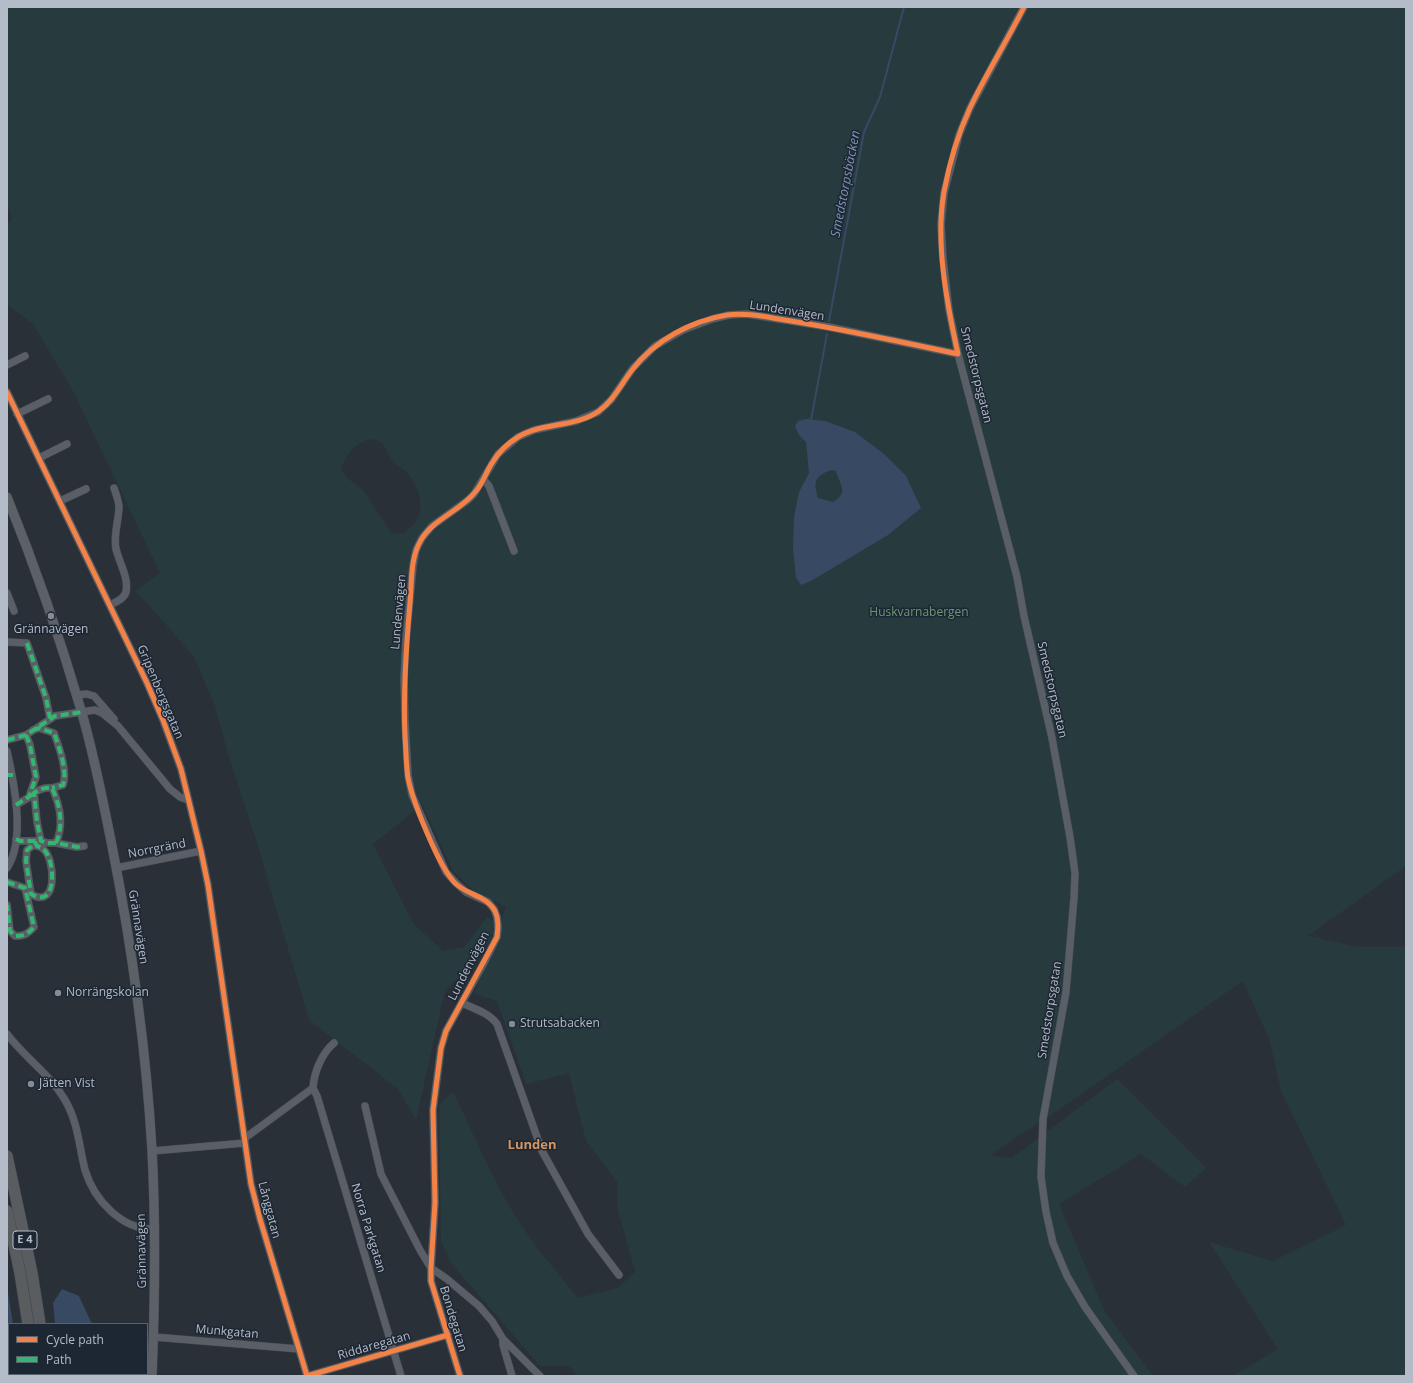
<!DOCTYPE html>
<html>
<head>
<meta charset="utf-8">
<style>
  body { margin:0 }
  #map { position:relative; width:1413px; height:1383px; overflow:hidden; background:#2a3038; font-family:"Open Sans",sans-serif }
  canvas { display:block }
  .frame { position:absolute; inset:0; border:8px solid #b4bcc9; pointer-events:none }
  .legend { position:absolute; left:8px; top:1323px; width:140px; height:52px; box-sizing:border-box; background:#1d2633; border:1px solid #59626f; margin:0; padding:5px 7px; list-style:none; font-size:12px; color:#b4bcc9 }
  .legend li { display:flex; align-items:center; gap:8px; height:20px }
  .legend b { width:20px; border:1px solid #59626f }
</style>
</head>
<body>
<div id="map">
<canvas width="1413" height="1383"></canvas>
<div class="frame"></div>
<ul class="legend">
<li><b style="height:5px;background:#f48246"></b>Cycle path</li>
<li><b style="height:5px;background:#33b770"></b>Path</li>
</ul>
</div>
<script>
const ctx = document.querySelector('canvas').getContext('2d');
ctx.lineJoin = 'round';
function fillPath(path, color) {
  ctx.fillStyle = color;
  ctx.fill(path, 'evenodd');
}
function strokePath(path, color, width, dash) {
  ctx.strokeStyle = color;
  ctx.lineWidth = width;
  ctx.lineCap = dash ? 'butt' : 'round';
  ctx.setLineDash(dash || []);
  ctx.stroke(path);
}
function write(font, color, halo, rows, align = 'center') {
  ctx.font = font + ' "Open Sans",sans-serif';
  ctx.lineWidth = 3;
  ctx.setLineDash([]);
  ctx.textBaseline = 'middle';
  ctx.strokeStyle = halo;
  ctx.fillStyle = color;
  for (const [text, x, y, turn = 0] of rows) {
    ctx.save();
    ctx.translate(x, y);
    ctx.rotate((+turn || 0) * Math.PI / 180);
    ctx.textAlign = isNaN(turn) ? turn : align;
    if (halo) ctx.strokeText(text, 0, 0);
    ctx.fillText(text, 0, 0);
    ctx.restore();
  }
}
fillPath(new Path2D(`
  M7,7H1406V866L1308,936L1358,947H1406V1376H1233L1278,1349L1209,1242L1273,1261L1346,1225L1281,1091L1270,1041L1243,981L1060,1109L1007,1143L990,1156L1012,1158L1117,1079L1206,1168L1185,1187L1141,1154L1059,1204L1104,1310L1153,1376H578L569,1366H540L451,1263L441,1241L439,1105L453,1092C475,1136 493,1182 520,1223C537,1249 558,1273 578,1298L618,1288L635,1272L617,1207L618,1183L586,1141L569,1073L526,1084L497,1001L474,994L506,907L475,892L453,871L422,805L373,844L413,923L443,951L464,947L487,917L493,921L494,928L490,940L479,957L445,991L416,1120L398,1089L309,1020L257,843L228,754L215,706L194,657L155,612L135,591L160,573L73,391L33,324L7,304V224L12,219L7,203ZM369,439C388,441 383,449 393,461C397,466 404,469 409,475C418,487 426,507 416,521C413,526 407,530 403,534L391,532L363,490L347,478L341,470C347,453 352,446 369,439Z`), '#273a3e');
fillPath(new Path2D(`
  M807,419L825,421L855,432L884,454L906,476L921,508L888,535L811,581L801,585L796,578L793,549L794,517L799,492L809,473L806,442L799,435L795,426L798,421ZM831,470L836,471C839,484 850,492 833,502L818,498C813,482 815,476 831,470Z
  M7,1286L13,1324H9V1374H21V1376H7Z
  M62,1289L79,1296L92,1324H55L53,1303Z`), '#384963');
strokePath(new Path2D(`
  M829,321L864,132L880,97L904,7
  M811,420L827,334`), '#384963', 2);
const minor = new Path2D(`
  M1024,7L970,108L959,135L944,193L941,224L943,259L949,310L958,354L1017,577L1024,616L1052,738L1070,837L1075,873L1074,898L1066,992L1043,1119L1041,1177L1046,1212L1053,1243L1067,1276L1085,1307L1134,1376
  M7,365L25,356
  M7,392L147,683L163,720L181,769L201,851L208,885L251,1184L260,1219L307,1376L448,1335
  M17,414L48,399
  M39,458L67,444
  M484,480L489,486L514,551
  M60,501L86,489
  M7,593L14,611
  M110,605C116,602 124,599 126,592C129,578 119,562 116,549C113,535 119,520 119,506C118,499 116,494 114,488
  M7,642L27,643L46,698L50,718
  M76,695L87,694L94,696L114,719
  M33,730L39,728L54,733C59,747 68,771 63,785L52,788
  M26,735L30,745L36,777L29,797
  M7,740L26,735L55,716L95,710L102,713L118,726L170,789L180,797L188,800
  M7,751C14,782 26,840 7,868
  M16,805L33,795
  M16,839L20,841H39
  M35,842L37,846C39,847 42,847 43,849C55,857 59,911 31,894L26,861L27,850L35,844
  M56,843H48L41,841L37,822L34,793C40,789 45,787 52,788C60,805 64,825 56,843L77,847L84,846
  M116,868L201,851
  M7,882L25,888L34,927C28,934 24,936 15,936L10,931L7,905
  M462,1003C475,1009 489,1013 497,1024L542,1151L588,1234L619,1275
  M7,1034C25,1058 50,1074 65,1100C78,1122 79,1146 85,1170C94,1200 122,1230 154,1229
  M313,1088L317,1096L401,1376
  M313,1088C314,1072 322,1053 334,1043
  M365,1106L381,1174L420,1250L431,1268V1281L460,1376
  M245,1138L313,1088
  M152,1151L245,1143
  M431,1268L435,1202L433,1110L441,1048L446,1031L485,961L497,937L498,929L497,917L494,909L488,902L466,892L456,883L446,872L412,795L408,775L405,721L404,679L406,640L413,566L416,550L422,538L432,526L468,500L474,494L498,454L518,437L534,430L576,421L598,412L611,400L633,368L655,346L683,330L712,319L729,315L747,314L829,327L958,354
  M431,1268L447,1279L479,1306L492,1321L503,1339L540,1376
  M154,1337L299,1349
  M503,1339V1345L512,1376`);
const major = new Path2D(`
  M7,497C35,566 60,638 81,710C94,754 103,801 112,846C132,947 146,1048 152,1150C156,1226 155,1301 152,1376`);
const highway = new Path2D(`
  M7,1156L32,1273L40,1324
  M7,1211L20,1273L28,1324
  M35,1374V1376
  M47,1374V1376`);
strokePath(minor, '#484c53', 8);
strokePath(major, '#484c55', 10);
strokePath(highway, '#474c53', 12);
strokePath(minor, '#5a5e66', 7);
strokePath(major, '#5c6168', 9);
strokePath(highway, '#5a5d60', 11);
strokePath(new Path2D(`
  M27,643L46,698L50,718
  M33,730L39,728L54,733C59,747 68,771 63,785L52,788
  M26,735L30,745L36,777L29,797
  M7,740L26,735L55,716L82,712
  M7,775H13
  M16,805L33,794
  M16,839L20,841H39
  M35,842L37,846C39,847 42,847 43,849C55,857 59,911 31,894L26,861L27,850L35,844
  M56,843H48L41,841L37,822L34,793C40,789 45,787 52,788C60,805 64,825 56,843L77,847L84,846
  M7,882L25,888L34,927C28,934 24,936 15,936L10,931L7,905`), '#33b770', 4, [8, 4]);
strokePath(new Path2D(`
  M7,392L147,683L163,720L181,769L201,851L208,885L251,1184L260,1219L307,1376L448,1335
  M460,1376L431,1281V1268L435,1202L433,1110L441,1048L446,1031L497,937C498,928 499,919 495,911C487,896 468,895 456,884C439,868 413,802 408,778C406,764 406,750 405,736C403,691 406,647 410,603C412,582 410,558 421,540C434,518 461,511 476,491C483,483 486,472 492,463C498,453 508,443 518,437C542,422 575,428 599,411C614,400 621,384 632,370C655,340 691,321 727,315C748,312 770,318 791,321C847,330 902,342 958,354C947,304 935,243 944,192C949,164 958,134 970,108C986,74 1007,41 1024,7`), '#f48246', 5);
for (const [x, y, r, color] of [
  [51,616,4,"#848b96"],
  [58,993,4,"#848b96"],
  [512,1024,4,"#848b96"],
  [31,1084,4,"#848b96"]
]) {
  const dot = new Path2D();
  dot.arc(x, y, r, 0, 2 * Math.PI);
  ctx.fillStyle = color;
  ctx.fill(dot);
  strokePath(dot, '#1d2633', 1.5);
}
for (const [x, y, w] of [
  [25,1240,24]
]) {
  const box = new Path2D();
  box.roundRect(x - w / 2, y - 9, w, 18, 3);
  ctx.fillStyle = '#1d2633';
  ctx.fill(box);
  strokePath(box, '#b4bcc9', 1);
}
write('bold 11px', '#b4bcc9', null, [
  ["E 4",25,1240]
]);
write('12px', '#b4bcc9', '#1d2633', [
  ["Lundenvägen",787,311,9],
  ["Smedstorpsgatan",976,375,76],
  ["Lundenvägen",399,612,-85],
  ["Smedstorpsgatan",1052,690,77],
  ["Gripenbergsgatan",160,692,67],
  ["Norrgränd",157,849,-11],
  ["Grännavägen",138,927,81],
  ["Lundenvägen",469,966,-63],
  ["Smedstorpsgatan",1050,1010,-81],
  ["Långgatan",269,1210,75],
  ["Norra Parkgatan",368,1228,73],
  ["Grännavägen",142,1251,-91],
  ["Bondegatan",453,1319,73],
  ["Munkgatan",227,1332,5],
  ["Riddaregatan",374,1346,-16]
]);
write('12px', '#6b9a76', '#1d2633', [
  ["Huskvarnabergen",919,613]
]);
write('12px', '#b4bcc9', '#1d2633', [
  ["Grännavägen",51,630,"center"],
  ["Norrängskolan",66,993],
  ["Strutsabacken",520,1024],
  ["Jätten Vist",39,1084]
], 'left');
write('italic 13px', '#7c92b1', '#1d2633', [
  ["Smedstorpsbäcken",846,184,-79]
]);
write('bold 13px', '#d59563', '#1d2633', [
  ["Lunden",532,1145]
]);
</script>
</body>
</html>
